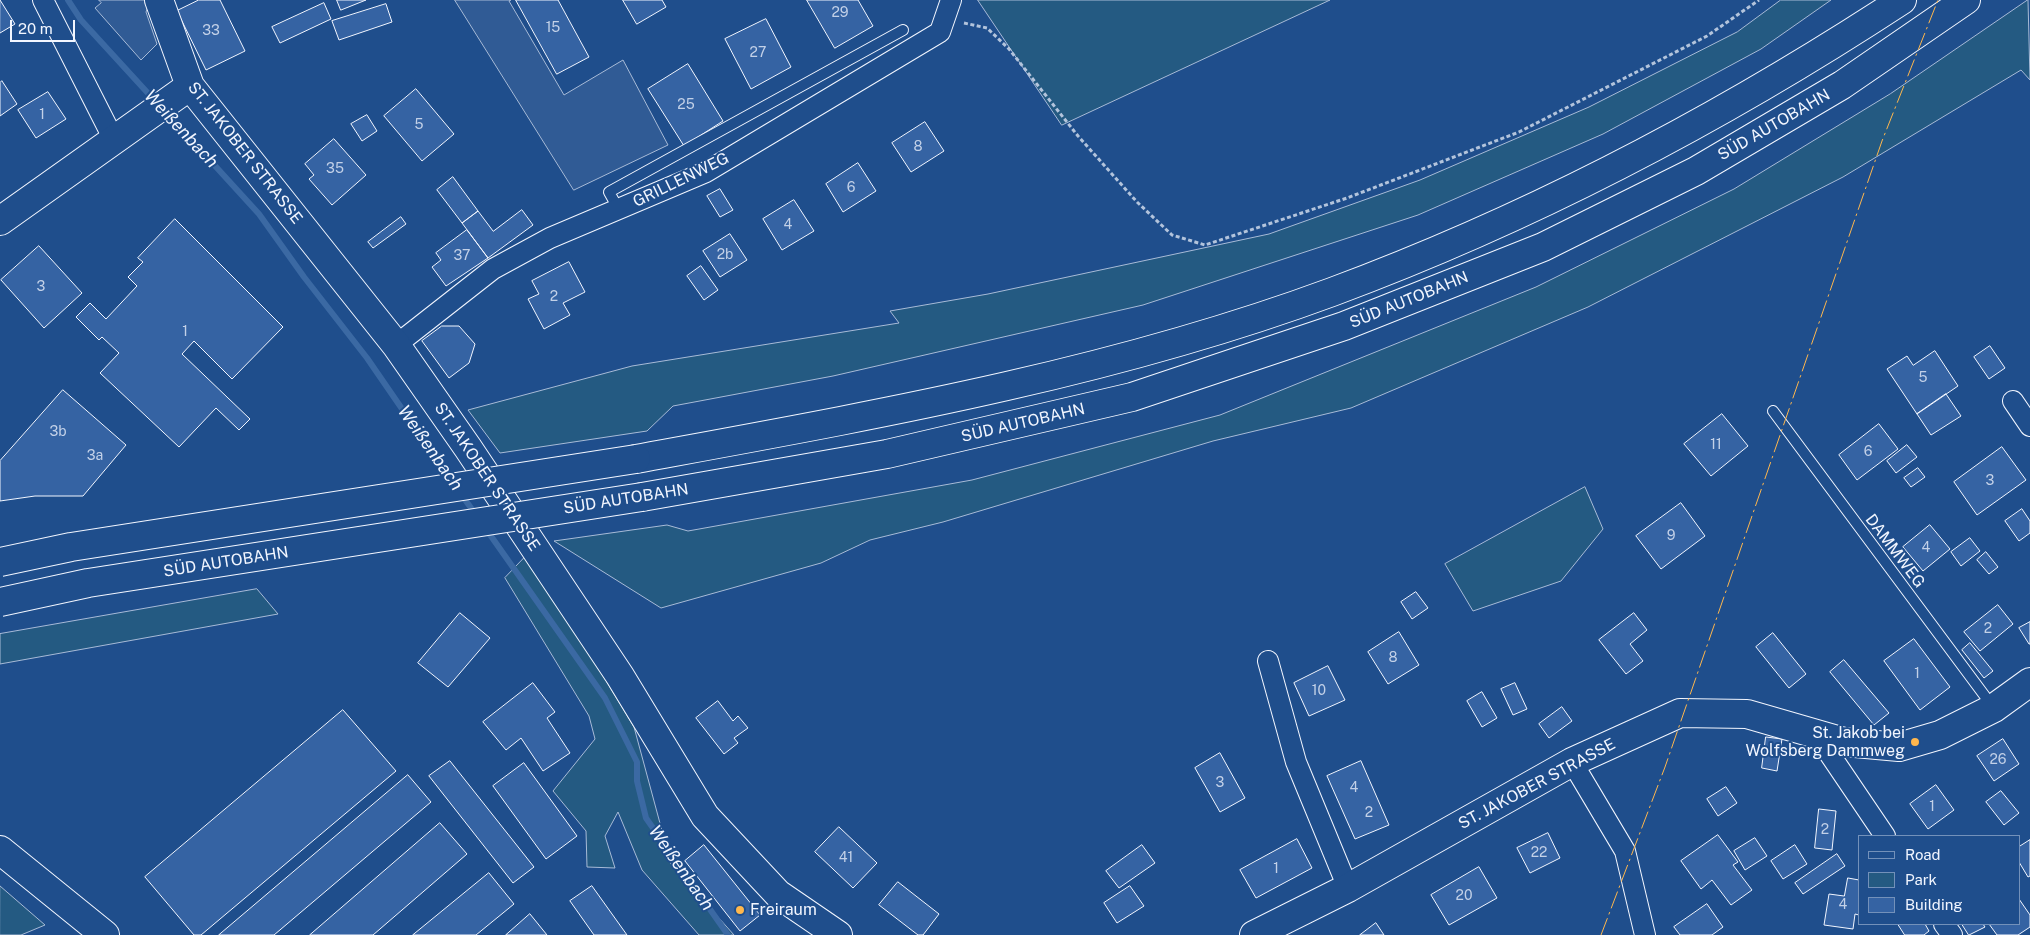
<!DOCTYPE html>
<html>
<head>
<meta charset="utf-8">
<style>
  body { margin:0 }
  #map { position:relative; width:2030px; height:935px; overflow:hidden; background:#1f4e8c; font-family:"Public Sans",sans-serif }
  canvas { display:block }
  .legend { position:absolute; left:1858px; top:835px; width:162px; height:90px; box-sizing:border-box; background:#1f4e8c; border:1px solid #7391ba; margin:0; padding:6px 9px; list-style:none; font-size:15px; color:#f2f6ff }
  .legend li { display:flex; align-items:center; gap:10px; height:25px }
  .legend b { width:25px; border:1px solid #7391ba }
  .scale { position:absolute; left:10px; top:20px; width:65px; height:22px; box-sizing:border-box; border:2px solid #f2f6ff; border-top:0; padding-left:6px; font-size:15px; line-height:18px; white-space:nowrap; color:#f2f6ff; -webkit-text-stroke:4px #1f4e8c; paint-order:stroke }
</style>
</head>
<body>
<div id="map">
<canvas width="2030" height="935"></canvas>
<ul class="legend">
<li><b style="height:6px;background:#1f4e8c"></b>Road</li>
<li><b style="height:14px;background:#245a82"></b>Park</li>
<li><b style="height:14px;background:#3563a3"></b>Building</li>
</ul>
<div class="scale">20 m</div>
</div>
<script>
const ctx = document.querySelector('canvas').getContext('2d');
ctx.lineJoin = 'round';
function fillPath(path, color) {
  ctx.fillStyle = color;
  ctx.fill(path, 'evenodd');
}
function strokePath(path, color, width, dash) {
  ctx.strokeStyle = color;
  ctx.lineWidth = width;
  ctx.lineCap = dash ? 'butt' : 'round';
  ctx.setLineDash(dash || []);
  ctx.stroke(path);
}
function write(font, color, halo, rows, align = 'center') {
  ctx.font = font + ' "Public Sans",sans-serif';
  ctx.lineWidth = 4;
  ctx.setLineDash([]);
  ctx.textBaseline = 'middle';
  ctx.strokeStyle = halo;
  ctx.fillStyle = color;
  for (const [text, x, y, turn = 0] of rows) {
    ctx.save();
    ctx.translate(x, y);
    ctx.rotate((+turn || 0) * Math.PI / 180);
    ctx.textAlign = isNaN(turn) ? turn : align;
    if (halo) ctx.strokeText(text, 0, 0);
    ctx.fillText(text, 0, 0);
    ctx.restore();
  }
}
const green = new Path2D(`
  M978,0H1330L1062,125Z
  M1781,0H1831L1761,49L1603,134L1418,215L1143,305L833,376L673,406L647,431L500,453L468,410L632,366L899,323L890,311L988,294L1269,234L1420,180L1589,107L1737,32Z
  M2028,0L2030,80L2021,70L1843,177L1588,307L1351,408L1213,441L943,522L870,540L821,563L661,608L554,541L667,525L688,531L972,480L1220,415L1536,287L1734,189L1890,94Z
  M1585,487L1603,529L1561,581L1473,611L1445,564Z
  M529,553L634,727L671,864L734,935H699L642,870L618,812L605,836L615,868L587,867L586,831L553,791L595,739L589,716L505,578Z
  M257,589L278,614L0,664V634Z
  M0,886L45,925L21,935H0Z`);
fillPath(green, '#245a82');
strokePath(green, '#a8bbd7', 1);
const parking = new Path2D(`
  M99,0H146L148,7L146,12L157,44L141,60L95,8L101,3Z
  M455,0H511L509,1L564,95L623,60L668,145L574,190Z`);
fillPath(parking, '#305b95');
strokePath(parking, '#a8bbd7', 1);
strokePath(new Path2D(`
  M68,0L81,20L156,102
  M165,111L259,214L304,277L367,358L451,480
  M461,494L476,515
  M486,529L605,698L637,762V781L646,818L728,935`), '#3b69a3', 6);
const building = new Path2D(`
  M0,0L15,24L0,33Z
  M199,0H220L245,51L206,70L177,11Z
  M337,0H366L341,10Z
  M516,0H558L589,57L557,74Z
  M623,0H662L666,7L637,24Z
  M807,0H858L873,26L835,48Z
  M324,3L331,19L280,43L272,27Z
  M386,4L392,22L339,40L332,21Z
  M766,19L791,67L751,89L725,39Z
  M688,64L723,121L684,146L648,89Z
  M2,81L17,104L0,116V83Z
  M416,89L454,134L422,161L384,116Z
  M48,92L66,119L36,138L18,110Z
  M367,115L377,131L362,141L351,124Z
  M925,122L944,151L911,172L892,143Z
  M334,139L366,175L332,205L309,179L314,175L305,164Z
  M858,163L876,191L843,212L826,184Z
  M453,177L478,211L462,223L437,190Z
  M720,189L733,210L720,217L707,196Z
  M794,200L814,231L782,250L763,219Z
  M522,210L533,225L488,258L462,223L478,211L493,231Z
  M401,217L406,224L373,248L368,242Z
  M175,219L283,327L232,379L194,341L182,354L250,419L239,430L216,408L179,447L100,373L119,353L102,337L99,340L76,317L90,303L106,319L137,286L128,277L143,262L138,258Z
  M467,230L488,258L446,286L432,267L441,260L436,253Z
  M730,234L747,260L720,277L703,251Z
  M39,246L82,293L44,328L1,280Z
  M569,262L585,292L563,303L570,315L544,329L528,299L539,294L532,281Z
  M701,266L718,290L704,300L687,276Z
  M442,326H459L475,344L469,363L449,378L422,341Z
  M1990,346L2005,368L1989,379L1974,357Z
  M1935,351L1958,386L1917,414L1887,369L1907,356L1913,365Z
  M63,390L126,445L83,496H35L0,501V461Z
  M1946,394L1961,416L1931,435L1917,414Z
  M1722,414L1748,446L1711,476L1684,444Z
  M1879,424L1898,449L1857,480L1839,455Z
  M1907,445L1917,457L1896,473L1887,461Z
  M2002,447L2026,480L1977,515L1954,482Z
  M1918,468L1925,477L1911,487L1904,478Z
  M1681,503L1705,536L1661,569L1636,536Z
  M2022,509L2030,521V533L2019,541L2005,521Z
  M1930,525L1950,549L1923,571L1903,547Z
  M1970,538L1980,551L1961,566L1951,552Z
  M1986,552L1998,567L1989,574L1977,560Z
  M1416,592L1428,608L1412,619L1401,602Z
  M1998,605L2013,624L1980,651L1964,632Z
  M460,613L490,638L448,687L418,663Z
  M1634,613L1647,630L1630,644L1643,661L1626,674L1599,640Z
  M2030,622V644H2029L2019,628Z
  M1399,632L1419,665L1388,684L1368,652Z
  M1773,633L1806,674L1789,688L1756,647Z
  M1914,639L1950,687L1920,710L1884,661Z
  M1970,643L1993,671L1984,678L1962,650Z
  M1844,660L1889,713L1874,725L1830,672Z
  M1328,666L1345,700L1309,716L1294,683Z
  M533,683L555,712L547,718L570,753L543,771L521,738L506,750L483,722Z
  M1515,683L1527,709L1513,715L1501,689Z
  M1482,692L1497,718L1482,727L1467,701Z
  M718,701L733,721L738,716L748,728L734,738L738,743L724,754L696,718Z
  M1562,707L1572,721L1549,738L1539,724Z
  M343,710L396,771L201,935H194L145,877Z
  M1766,737L1782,739L1777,771L1762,768Z
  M2003,739L2019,764L1994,781L1977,756Z
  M1220,753L1245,798L1220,812L1195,768Z
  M450,761L534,867L513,883L429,776Z
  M1361,761L1389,825L1355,839L1327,776Z
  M524,763L577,836L546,859L493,786Z
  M408,775L431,802L274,935H219Z
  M1936,785L1954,810L1928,829L1910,804Z
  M1726,787L1737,803L1718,816L1707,799Z
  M2001,791L2019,813L2004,825L1986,802Z
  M1819,809L1836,811L1832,850L1815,848Z
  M440,823L467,854L373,935H310Z
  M839,827L877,863L853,888L815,852Z
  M1548,833L1560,858L1530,873L1517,848Z
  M1718,835L1738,862L1733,865L1752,890L1731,905L1712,880L1701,889L1681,861Z
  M1755,838L1767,856L1745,870L1734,851Z
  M1297,839L1312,868L1256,898L1240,870Z
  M2030,840V876L2028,877L2019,862V847Z
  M704,845L760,915L740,931L685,861Z
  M1142,845L1155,863L1119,888L1106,871Z
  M1795,845L1807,864L1783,879L1771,861Z
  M1837,854L1845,866L1803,894L1795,883Z
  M1479,867L1497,898L1449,925L1431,895Z
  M489,873L514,904L476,935H413Z
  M1848,878L1859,880V915L1855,914L1853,929L1824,925L1829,894L1844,896Z
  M898,882L939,914L923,935H918L879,905Z
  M592,886L627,935H594L570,901Z
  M1130,886L1144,906L1117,923L1104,903Z
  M2019,899L2030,915V927L2018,935H1997L1989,924H2019Z
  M1707,904L1723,927L1712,935H1680L1674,927Z
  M530,914L547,935H506Z
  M1376,923L1384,935H1360Z
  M1898,924H1925L1929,931L1924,935H1905Z
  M1962,924H1983L1985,927L1969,935Z`);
fillPath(building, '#3563a3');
strokePath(building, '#f2f6ff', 1);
const service = new Path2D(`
  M619,210L609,192L903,30
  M1773,411L1993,707`);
const minor = new Path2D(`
  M43,0L114,140
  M396,345L493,269L550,238L706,172L940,32L951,0
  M2013,401L2030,426
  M1268,661L1296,762L1348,888
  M1816,734L1885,836
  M1572,762L1625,851L1645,935
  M1944,924L1952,935`);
const secondary = new Path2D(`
  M159,0L190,86L396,345L468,448L620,676L705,816L778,894L838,935
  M0,221L190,86
  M0,850L105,935
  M1254,935L1348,888L1572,762L1680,713L1747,714L1844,742L1899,747L1940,735L1994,708L2030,682`);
const motorway = new Path2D(`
  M636,459C870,416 1107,375 1332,292C1534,217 1722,118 1902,0
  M642,497L887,454L1132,397L1344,326L1543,247L1696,171L1842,85L1966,0`);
strokePath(service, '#f2f6ff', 12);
strokePath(minor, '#f2f6ff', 22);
strokePath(secondary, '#f2f6ff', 30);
strokePath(motorway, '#f2f6ff', 30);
strokePath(new Path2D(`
  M964,23L987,28L1009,49L1078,136L1137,202L1172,235L1205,245L1347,198L1519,132L1707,36L1759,0`), '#b3c4dc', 3, [4, 2.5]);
strokePath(service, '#1f4e8c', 10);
strokePath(minor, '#1f4e8c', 20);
strokePath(secondary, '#1f4e8c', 28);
strokePath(motorway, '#1f4e8c', 28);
const motorwayBridge = new Path2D(`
  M0,562L71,547L636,459
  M0,602L88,583L642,497`);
strokePath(motorwayBridge, '#f2f6ff', 30, []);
strokePath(motorwayBridge, '#1f4e8c', 28);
strokePath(new Path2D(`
  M1601,935L1665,767L1882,141L1938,0`), '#ffb74d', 1, [18, 4, 2.5, 4]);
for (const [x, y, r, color] of [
  [1915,742,5,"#ffb74d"],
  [740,910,5,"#ffb74d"]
]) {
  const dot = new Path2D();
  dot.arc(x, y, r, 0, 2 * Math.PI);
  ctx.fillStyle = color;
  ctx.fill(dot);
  strokePath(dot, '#1f4e8c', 2);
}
write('14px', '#c3d1e8', null, [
  ["29",840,13],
  ["15",553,28],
  ["33",211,31],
  ["27",758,53],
  ["25",686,105],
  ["1",42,115],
  ["5",419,125],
  ["8",918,147],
  ["35",335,169],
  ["6",851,188],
  ["4",788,225],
  ["2b",725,255],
  ["37",462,256],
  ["3",41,287],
  ["2",554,297],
  ["1",185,332],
  ["5",1923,378],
  ["3b",58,432],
  ["11",1716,445],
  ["6",1868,452],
  ["3a",95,456],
  ["3",1990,481],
  ["9",1671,536],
  ["4",1926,548],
  ["2",1988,629],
  ["8",1393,658],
  ["1",1917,674],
  ["10",1319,691],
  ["26",1998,760],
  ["3",1220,783],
  ["4",1354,788],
  ["1",1932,807],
  ["2",1369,813],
  ["2",1825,830],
  ["22",1539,853],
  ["41",846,858],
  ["1",1276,869],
  ["20",1464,896],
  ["4",1843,905]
]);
write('16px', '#f2f6ff', '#1f4e8c', [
  ["SÜD AUTOBAHN",1774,125,-30],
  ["ST. JAKOBER STRASSE",245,153,52],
  ["GRILLENWEG",681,180,-26],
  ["SÜD AUTOBAHN",1409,300,-22],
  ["SÜD AUTOBAHN",1023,423,-13],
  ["ST. JAKOBER STRASSE",487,477,56],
  ["SÜD AUTOBAHN",626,499,-9],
  ["DAMMWEG",1895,551,53],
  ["SÜD AUTOBAHN",226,562,-9],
  ["ST. JAKOBER STRASSE",1537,784,-28]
]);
write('16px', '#f2f6ff', '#1f4e8c', [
  ["St. Jakob bei",1905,733],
  ["Wolfsberg Dammweg",1905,751],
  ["Freiraum",750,910,"left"]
], 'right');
write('italic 18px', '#f2f6ff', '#1f4e8c', [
  ["Weißenbach",181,129,47],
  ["Weißenbach",430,448,55],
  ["Weißenbach",681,868,55]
]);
</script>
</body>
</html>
